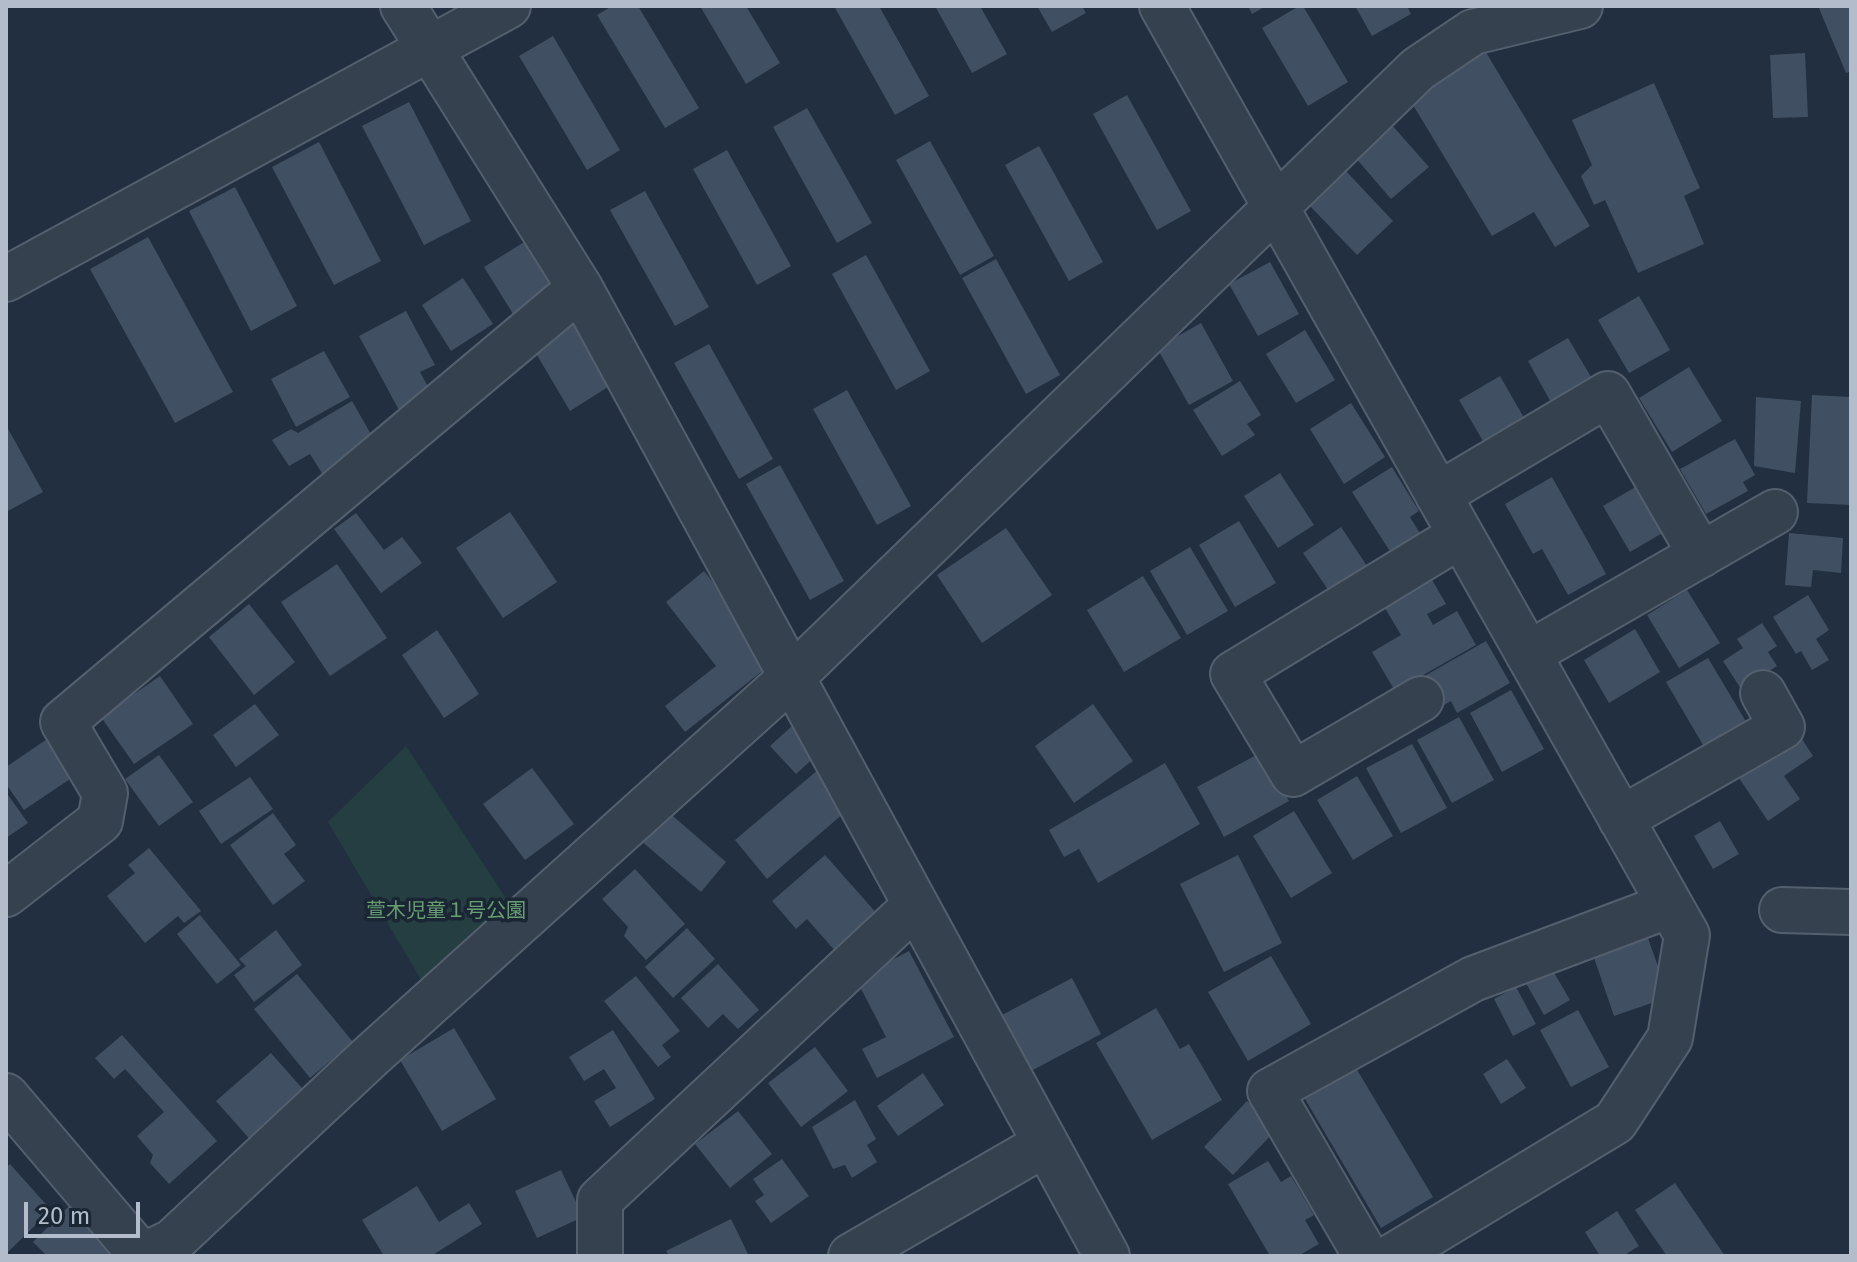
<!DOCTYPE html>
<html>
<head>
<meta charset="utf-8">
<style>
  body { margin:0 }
  #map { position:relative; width:1857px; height:1262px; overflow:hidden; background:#222f40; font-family:"Fira Sans",sans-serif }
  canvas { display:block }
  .frame { position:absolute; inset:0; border:8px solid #b2bccb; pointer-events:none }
  .scale { position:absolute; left:24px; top:1202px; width:116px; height:36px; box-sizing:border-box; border:4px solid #b2bccb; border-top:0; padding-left:10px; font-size:24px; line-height:28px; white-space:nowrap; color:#b2bccb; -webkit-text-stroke:6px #1b2635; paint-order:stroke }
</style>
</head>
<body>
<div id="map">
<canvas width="1857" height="1262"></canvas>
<div class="frame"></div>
<div class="scale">20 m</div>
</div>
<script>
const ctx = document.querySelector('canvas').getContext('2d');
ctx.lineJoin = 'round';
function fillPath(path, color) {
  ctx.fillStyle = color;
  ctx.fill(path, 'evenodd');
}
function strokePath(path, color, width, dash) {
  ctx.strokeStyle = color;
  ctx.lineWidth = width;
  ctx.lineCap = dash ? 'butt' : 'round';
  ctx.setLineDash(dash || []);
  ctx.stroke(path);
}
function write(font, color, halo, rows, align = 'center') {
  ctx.font = font + ' "Fira Sans","Noto Sans JP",sans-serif';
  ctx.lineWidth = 7;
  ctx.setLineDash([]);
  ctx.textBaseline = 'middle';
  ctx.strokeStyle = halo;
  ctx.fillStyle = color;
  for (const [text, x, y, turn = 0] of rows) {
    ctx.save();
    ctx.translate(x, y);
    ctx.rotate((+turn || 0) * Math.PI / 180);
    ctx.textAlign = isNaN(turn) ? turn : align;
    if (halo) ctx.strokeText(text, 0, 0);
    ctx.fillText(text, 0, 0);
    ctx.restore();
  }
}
fillPath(new Path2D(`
  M406,746L521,921L433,1000L328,822Z`), '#243e41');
fillPath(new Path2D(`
  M612,6H638L699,108L665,128L597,15Z
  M700,6H746L780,63L746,84Z
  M834,6H879L929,96L895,115Z
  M935,6H980L1007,54L972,73Z
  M1037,6H1082L1086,13L1052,32Z
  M1248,6H1266L1252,14Z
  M1299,6H1303L1348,82L1308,106L1262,28Z
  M1355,6H1407L1411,14L1372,36Z
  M1818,6H1851V71L1846,73Z
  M553,36L620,150L587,170L519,56Z
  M1484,49L1590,226L1555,247L1534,212L1492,236L1407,95Z
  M1805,53L1808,117L1773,118L1770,55Z
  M1654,83L1700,188L1684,196L1704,244L1638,273L1605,200L1594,205L1581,176L1592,165L1572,120Z
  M1127,95L1191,211L1157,230L1093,114Z
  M409,102L471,221L424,245L362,126Z
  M807,108L872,223L837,243L773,127Z
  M1391,124L1429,167L1391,199L1354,156Z
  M930,141L994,256L960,275L896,160Z
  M319,142L381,261L334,285L272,167Z
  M1039,146L1103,262L1069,281L1005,165Z
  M727,150L791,266L757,285L693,169Z
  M1345,170L1393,221L1357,255L1309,205Z
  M235,187L297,306L251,331L189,211Z
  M645,191L709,307L675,326L610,210Z
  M148,237L233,392L175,423L90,269Z
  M526,241L555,287L513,314L484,267Z
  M866,255L930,371L896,390L832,274Z
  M996,259L1060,375L1026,394L962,278Z
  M1270,262L1299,314L1258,336L1229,284Z
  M463,278L493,324L451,351L422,305Z
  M1639,296L1670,350L1629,373L1598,320Z
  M406,311L435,365L420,372L432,394L400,412L359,336Z
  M577,317L616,382L570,411L531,345Z
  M1201,323L1233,381L1189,405L1157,348Z
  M1305,330L1335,380L1296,403L1266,354Z
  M1568,338L1600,392L1558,415L1528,361Z
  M709,344L773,459L739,479L674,363Z
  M324,351L350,397L296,427L271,379Z
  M1689,367L1722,421L1672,452L1639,398Z
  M1500,376L1531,430L1490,453L1459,400Z
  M1240,381L1261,415L1247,424L1255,435L1222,456L1193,410Z
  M847,390L911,506L877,525L813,409Z
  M1812,395L1851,397V505L1807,503Z
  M1756,397L1801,401L1795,473L1754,466Z
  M352,401L372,436L348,451L350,470L328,483L310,454L289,466L272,440L291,429L298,433Z
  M1351,403L1385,457L1344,484L1310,429Z
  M6,425L43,492L6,512Z
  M1735,439L1755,475L1743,482L1748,491L1706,514L1680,469Z
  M780,465L844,581L810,600L746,484Z
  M1392,467L1419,511L1410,517L1421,535L1391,553L1352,492Z
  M1280,473L1314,525L1278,548L1244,496Z
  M1552,477L1606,574L1568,595L1542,549L1533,554L1505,504Z
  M1644,482L1671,528L1630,552L1603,506Z
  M510,512L557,582L503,618L456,548Z
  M356,513L384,550L402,537L422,563L381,593L334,529Z
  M1239,521L1276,583L1235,607L1199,545Z
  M1341,527L1371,572L1333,597L1303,553Z
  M1006,528L1052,595L982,643L937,575Z
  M1789,533L1843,538L1841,573L1813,570L1811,587L1785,585Z
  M1190,547L1228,611L1187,635L1150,571Z
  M337,564L387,638L330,676L281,602Z
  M704,571L775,661L685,732L665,706L716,666L666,602Z
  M1427,571L1446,604L1427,614L1433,625L1457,611L1476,645L1395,691L1372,652L1401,635L1379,598Z
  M1143,576L1181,638L1124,672L1087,610Z
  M1687,590L1720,643L1679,668L1647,615Z
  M1808,595L1829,630L1816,639L1829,660L1812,670L1801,651L1796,654L1773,617Z
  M249,604L295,662L254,695L209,637Z
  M1762,623L1777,646L1768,652L1777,666L1741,689L1723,661L1743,648L1737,639Z
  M1635,629L1660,672L1609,703L1584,660Z
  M437,630L479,694L444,718L402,655Z
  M1486,641L1510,683L1457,713L1451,701L1439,708L1421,678Z
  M1708,658L1748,725L1706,750L1666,682Z
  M160,676L193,724L134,764L101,717Z
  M1511,690L1544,749L1502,772L1470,713Z
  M255,704L279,735L236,767L213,735Z
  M1093,704L1133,761L1074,803L1035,746Z
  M1459,717L1494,780L1452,803L1417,740Z
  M792,726L817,755L796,774L770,746Z
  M53,735L79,773L24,810L6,784V767Z
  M1800,736L1813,756L1784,776L1800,799L1768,821L1739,778Z
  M1412,744L1447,808L1401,833L1366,768Z
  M1262,752L1289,801L1224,837L1197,787Z
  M159,755L193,802L159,826L125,779Z
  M1165,763L1200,824L1098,883L1079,849L1064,857L1049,830Z
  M532,768L574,824L525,860L483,804Z
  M819,769L851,807L767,879L735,840Z
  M1357,776L1393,836L1353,860L1317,800Z
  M250,777L273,809L221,844L199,811Z
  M6,792L28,823L6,838Z
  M666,810L726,862L701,892L640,840Z
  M1294,811L1332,873L1291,898L1253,836Z
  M273,813L296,845L284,854L305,881L273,905L230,845Z
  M1720,821L1739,854L1713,869L1694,836Z
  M149,848L201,911L184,923L178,916L145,943L107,896L135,873L128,865Z
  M825,855L879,916L837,953L807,919L796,929L772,901Z
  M1238,855L1282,943L1224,972L1180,884Z
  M635,869L685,924L646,960L624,936L628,927L602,899Z
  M200,915L241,965L217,984L177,934Z
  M687,928L715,959L673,998L645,967Z
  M276,930L302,965L254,1002L234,975L246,966L239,959Z
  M1645,930L1669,997L1614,1016L1591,949Z
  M909,951L954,1037L877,1078L862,1049L886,1037L856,979Z
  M1271,956L1311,1024L1248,1061L1208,992Z
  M718,964L759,1010L738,1029L723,1014L708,1028L681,998Z
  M1549,964L1570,1000L1544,1015L1523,978Z
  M297,974L353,1042L310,1078L254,1009Z
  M636,976L680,1031L662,1045L671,1057L658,1067L604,1001Z
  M1072,978L1101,1034L1031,1071L1002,1015Z
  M1516,987L1536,1024L1513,1036L1494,999Z
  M1156,1008L1180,1049L1189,1044L1222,1100L1152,1140L1096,1043Z
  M1578,1010L1609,1067L1571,1087L1540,1030Z
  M454,1028L496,1099L442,1131L400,1060Z
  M613,1030L655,1099L610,1127L594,1101L616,1088L604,1069L584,1081L569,1057Z
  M122,1035L217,1141L169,1184L150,1163L153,1155L137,1136L164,1112L125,1069L114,1079L95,1058Z
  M815,1047L848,1091L801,1127L768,1083Z
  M271,1053L309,1096L254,1144L216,1101Z
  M1507,1059L1526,1088L1501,1104L1483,1074Z
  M1356,1068L1433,1197L1381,1228L1305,1099Z
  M923,1073L944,1105L898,1136L877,1106Z
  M855,1100L876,1139L867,1145L877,1162L852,1178L845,1165L833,1169L812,1127Z
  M1247,1101L1277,1129L1233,1175L1204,1147Z
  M738,1111L772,1154L730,1188L695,1144Z
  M782,1159L809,1196L771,1223L755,1201L764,1195L753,1179Z
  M1268,1161L1281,1182L1291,1176L1314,1215L1305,1220L1319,1244L1298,1256H1270L1228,1184Z
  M10,1164L51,1210L6,1254V1168Z
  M561,1170L583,1217L537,1238L515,1191Z
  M1675,1183L1725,1256H1667L1635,1210Z
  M417,1186L439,1222L469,1203L482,1224L431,1256H384L362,1220Z
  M74,1201L120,1245L110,1256H47L33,1242Z
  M1617,1211L1639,1246L1623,1256H1600L1585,1232Z
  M731,1219L749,1256H669L666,1251Z`), '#404f62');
const minor = new Path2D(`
  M403,6L580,288L1107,1256
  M1162,6L1687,935L1670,1038L1615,1122L1393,1256
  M6,279L508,6
  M1438,495L1608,394L1701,555
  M1528,654L1775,512
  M1421,699L1293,774L1233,674L1461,535
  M1621,819L1782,727L1763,693
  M6,894L100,821L105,793L63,722L580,288
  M1782,910L1851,912
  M6,1096L142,1256
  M142,1256L172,1242L371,1056L794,675L1418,69L1473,32L1580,6
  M600,1256V1200L916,905
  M851,1256L1045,1144
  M1366,1256L1270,1091L1473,979L1670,905`);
strokePath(minor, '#545f6e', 48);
strokePath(minor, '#364150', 44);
write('20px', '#679e72', '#1b2635', [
  ["萱木児童１号公園",446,911]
]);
</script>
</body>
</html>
